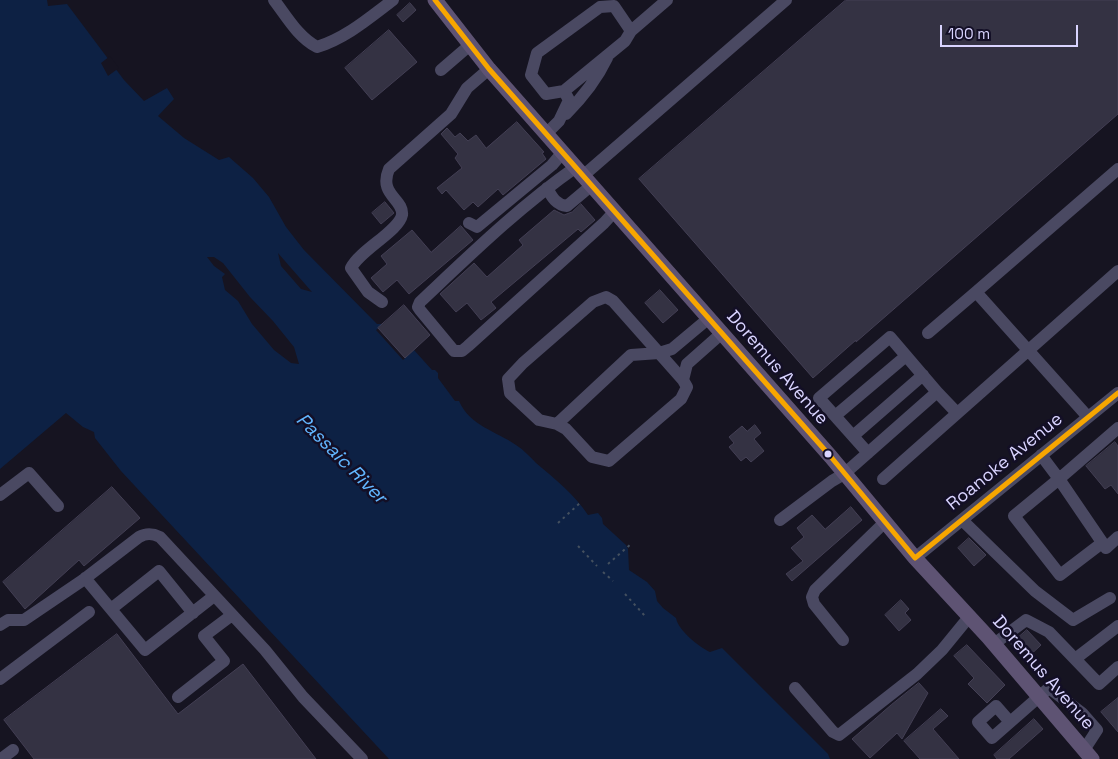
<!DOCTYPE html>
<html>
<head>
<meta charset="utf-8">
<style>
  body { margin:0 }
  #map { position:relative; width:1118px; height:759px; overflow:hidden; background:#161421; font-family:"Space Grotesk",sans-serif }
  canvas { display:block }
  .scale { position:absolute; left:940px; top:25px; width:138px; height:22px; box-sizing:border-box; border:2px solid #d9d4ff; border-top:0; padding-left:6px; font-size:15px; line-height:18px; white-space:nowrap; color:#d9d4ff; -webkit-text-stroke:4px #130f26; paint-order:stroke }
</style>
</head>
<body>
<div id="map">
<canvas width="1118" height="759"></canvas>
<div class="scale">100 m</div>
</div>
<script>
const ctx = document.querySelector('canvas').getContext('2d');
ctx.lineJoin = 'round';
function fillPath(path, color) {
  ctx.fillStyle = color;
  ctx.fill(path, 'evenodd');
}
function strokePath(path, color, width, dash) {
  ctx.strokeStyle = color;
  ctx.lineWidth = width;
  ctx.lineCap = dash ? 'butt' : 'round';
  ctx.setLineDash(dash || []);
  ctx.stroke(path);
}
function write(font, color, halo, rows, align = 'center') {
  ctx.font = font + ' "Space Grotesk",sans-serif';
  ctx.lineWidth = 5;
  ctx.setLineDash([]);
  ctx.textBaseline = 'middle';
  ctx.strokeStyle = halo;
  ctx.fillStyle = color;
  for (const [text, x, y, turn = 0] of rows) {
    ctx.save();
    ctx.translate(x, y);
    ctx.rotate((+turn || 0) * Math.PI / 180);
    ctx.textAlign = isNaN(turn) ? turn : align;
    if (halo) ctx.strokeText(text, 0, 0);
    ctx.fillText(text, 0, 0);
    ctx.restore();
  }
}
fillPath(new Path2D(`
  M0,0H47L48,6L67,4L124,80L144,101L167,88L174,99L158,116L184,138L219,160L229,157L253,178L269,197L286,227L304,250L377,324H383L414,350L432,370H435L438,373V378L455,401H459C470,426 496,431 516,445C524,450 530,457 536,463C555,479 575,495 588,515L598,513L602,518L603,524L626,545L628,549L629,570L647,582L655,591L657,601L663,608L676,618C678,630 699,647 710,652L722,648L828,754L830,759H389L121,471L95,438L94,432L83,427L66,413L0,469Z`), '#0d2144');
fillPath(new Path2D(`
  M110,56L119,68L108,76L101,63Z
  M278,253L312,292L301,289L281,266Z
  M207,257H214L223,263L250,297L273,321L294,347L299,364L291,363L274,350L252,324L238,301L225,290L222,277L225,274L214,266Z
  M383,324L414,350L403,360L376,330Z`), '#161421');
const building = new Path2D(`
  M846,0H1118V114L856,342V340L813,378L639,179Z
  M410,3L416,10L403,22L397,15Z
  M389,30L417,62L372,100L345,68Z
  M517,122L544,152L542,153L546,159L503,195L498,189L478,207L473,202L464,210L446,190L442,194L437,188L462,168L455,158L458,154L441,134L447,128L455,137L460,133L468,141L476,135L486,148Z
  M385,202L394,213L381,224L372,213Z
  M581,204L595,220L581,232L578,229L491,302L496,308L481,320L467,303L456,312L440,294L474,263L487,277L523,245L519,240L554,210L564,215L572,212Z
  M461,226L473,240L409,294L397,280L383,292L371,278L387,264L381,256L412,230L431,252Z
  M660,290L678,310L663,323L645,303Z
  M404,305L430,335L405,358L378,328Z
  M755,425L761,433L754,439L764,451L751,462L746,457L741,461L729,447L734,443L729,437L742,426L747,431Z
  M1115,442L1118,446V494L1111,485L1105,489L1086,466Z
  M112,487L140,518L84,566L79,560L25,609L3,582Z
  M851,507L862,520L792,581L786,574L803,561L791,548L804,537L797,528L812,515L825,529Z
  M969,538L986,555L974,566L958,548Z
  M901,600L909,609L905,613L911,620L899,631L885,615Z
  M1027,630L1041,645L1025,660L1011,644Z
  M117,634L178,714L243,664L316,759H34L4,720Z
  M967,645L1005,685L987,703L968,684L974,678L954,656Z
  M919,683L928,693L902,739L897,733L870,758L852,739L891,705Z
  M1118,698V732L1101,712Z
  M941,709L948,716L933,729L959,759H920L904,741Z
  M1034,719L1043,729L1009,759H997L994,755Z`);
fillPath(building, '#343243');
strokePath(building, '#433f54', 1);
strokePath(new Path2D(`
  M558,523L580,503
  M578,546L597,566
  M608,564L631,544
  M603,572L613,581
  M625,594L645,616`), '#44505f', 2, [2.5, 4]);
strokePath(new Path2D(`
  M274,0C287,17 298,37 317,47C346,38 369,18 393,0
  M631,31L667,0
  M441,70L470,45
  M566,114C583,97 597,79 607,58
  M547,133L559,121L569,100L564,91L625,41L631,31L614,6L600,7L537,53L531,75L546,94L564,91
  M576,167C519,207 470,255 420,302L418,307L420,310L454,351H462L468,346L604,223L615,211
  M584,175L786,0
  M547,188C552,197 556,205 567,206L592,185
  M469,223L477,227L552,165L563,152
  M606,297L613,301L683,380L687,387L681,399L609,461L592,457L566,429L557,424L539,420L510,393L508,379L523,363L593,302Z
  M382,302L368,292L351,268C360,250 399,231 402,215C404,199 378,195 389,169L451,114L467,88L489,69
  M928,333L976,292
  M683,380L687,364L722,333
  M937,392L957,413
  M835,416L906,356
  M1088,417L976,292L1118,169
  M557,424L631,355L659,353L672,349L709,318
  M1118,428L1059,479L1106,548L1118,537
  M853,436L923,375
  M1041,455L1059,479L1014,516L1060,575L1102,543
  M883,479L1118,271
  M0,495L29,473L58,506
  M780,520L832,481L844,474L937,392L890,337L819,398L868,453
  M962,520L1035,591L1073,620L1110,598
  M915,558L1118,393
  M85,578L145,650L214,596
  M111,609L159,571L193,613
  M0,625L8,620H24L83,580L139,537C146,533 152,533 160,537L265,650L303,697L362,759
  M843,640L814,604L812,597L815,590L884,523
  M994,644L1026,620L1049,632L1099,684L1118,667
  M1075,659L1118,626
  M0,679L89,612
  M795,688L833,732L839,735L917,674L942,650L969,617
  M178,697L224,661L204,636L232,615
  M1010,722L996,706L978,722L992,738L1049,688L1082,713L1097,730L1084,750
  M1,759L13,750`), '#4a4962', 12);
strokePath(new Path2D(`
  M435,0L489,69L831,457L915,558L988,637L1092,759`), '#5e5373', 15);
strokePath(new Path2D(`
  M435,0L489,69L831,457L915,558L1118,393`), '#f7a600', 5);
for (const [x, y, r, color] of [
  [828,454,4.5,"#d9d4ff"]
]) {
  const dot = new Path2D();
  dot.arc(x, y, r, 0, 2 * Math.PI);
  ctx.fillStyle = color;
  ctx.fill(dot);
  strokePath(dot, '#130f26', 2);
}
write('18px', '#d9d4ff', '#130f26', [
  ["Doremus Avenue",777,368,49],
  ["Roanoke Avenue",1005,462,-39],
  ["Doremus Avenue",1043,673,49]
]);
write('italic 19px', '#62b6ff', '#130f26', [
  ["Passaic River",341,459,45]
]);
</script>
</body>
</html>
